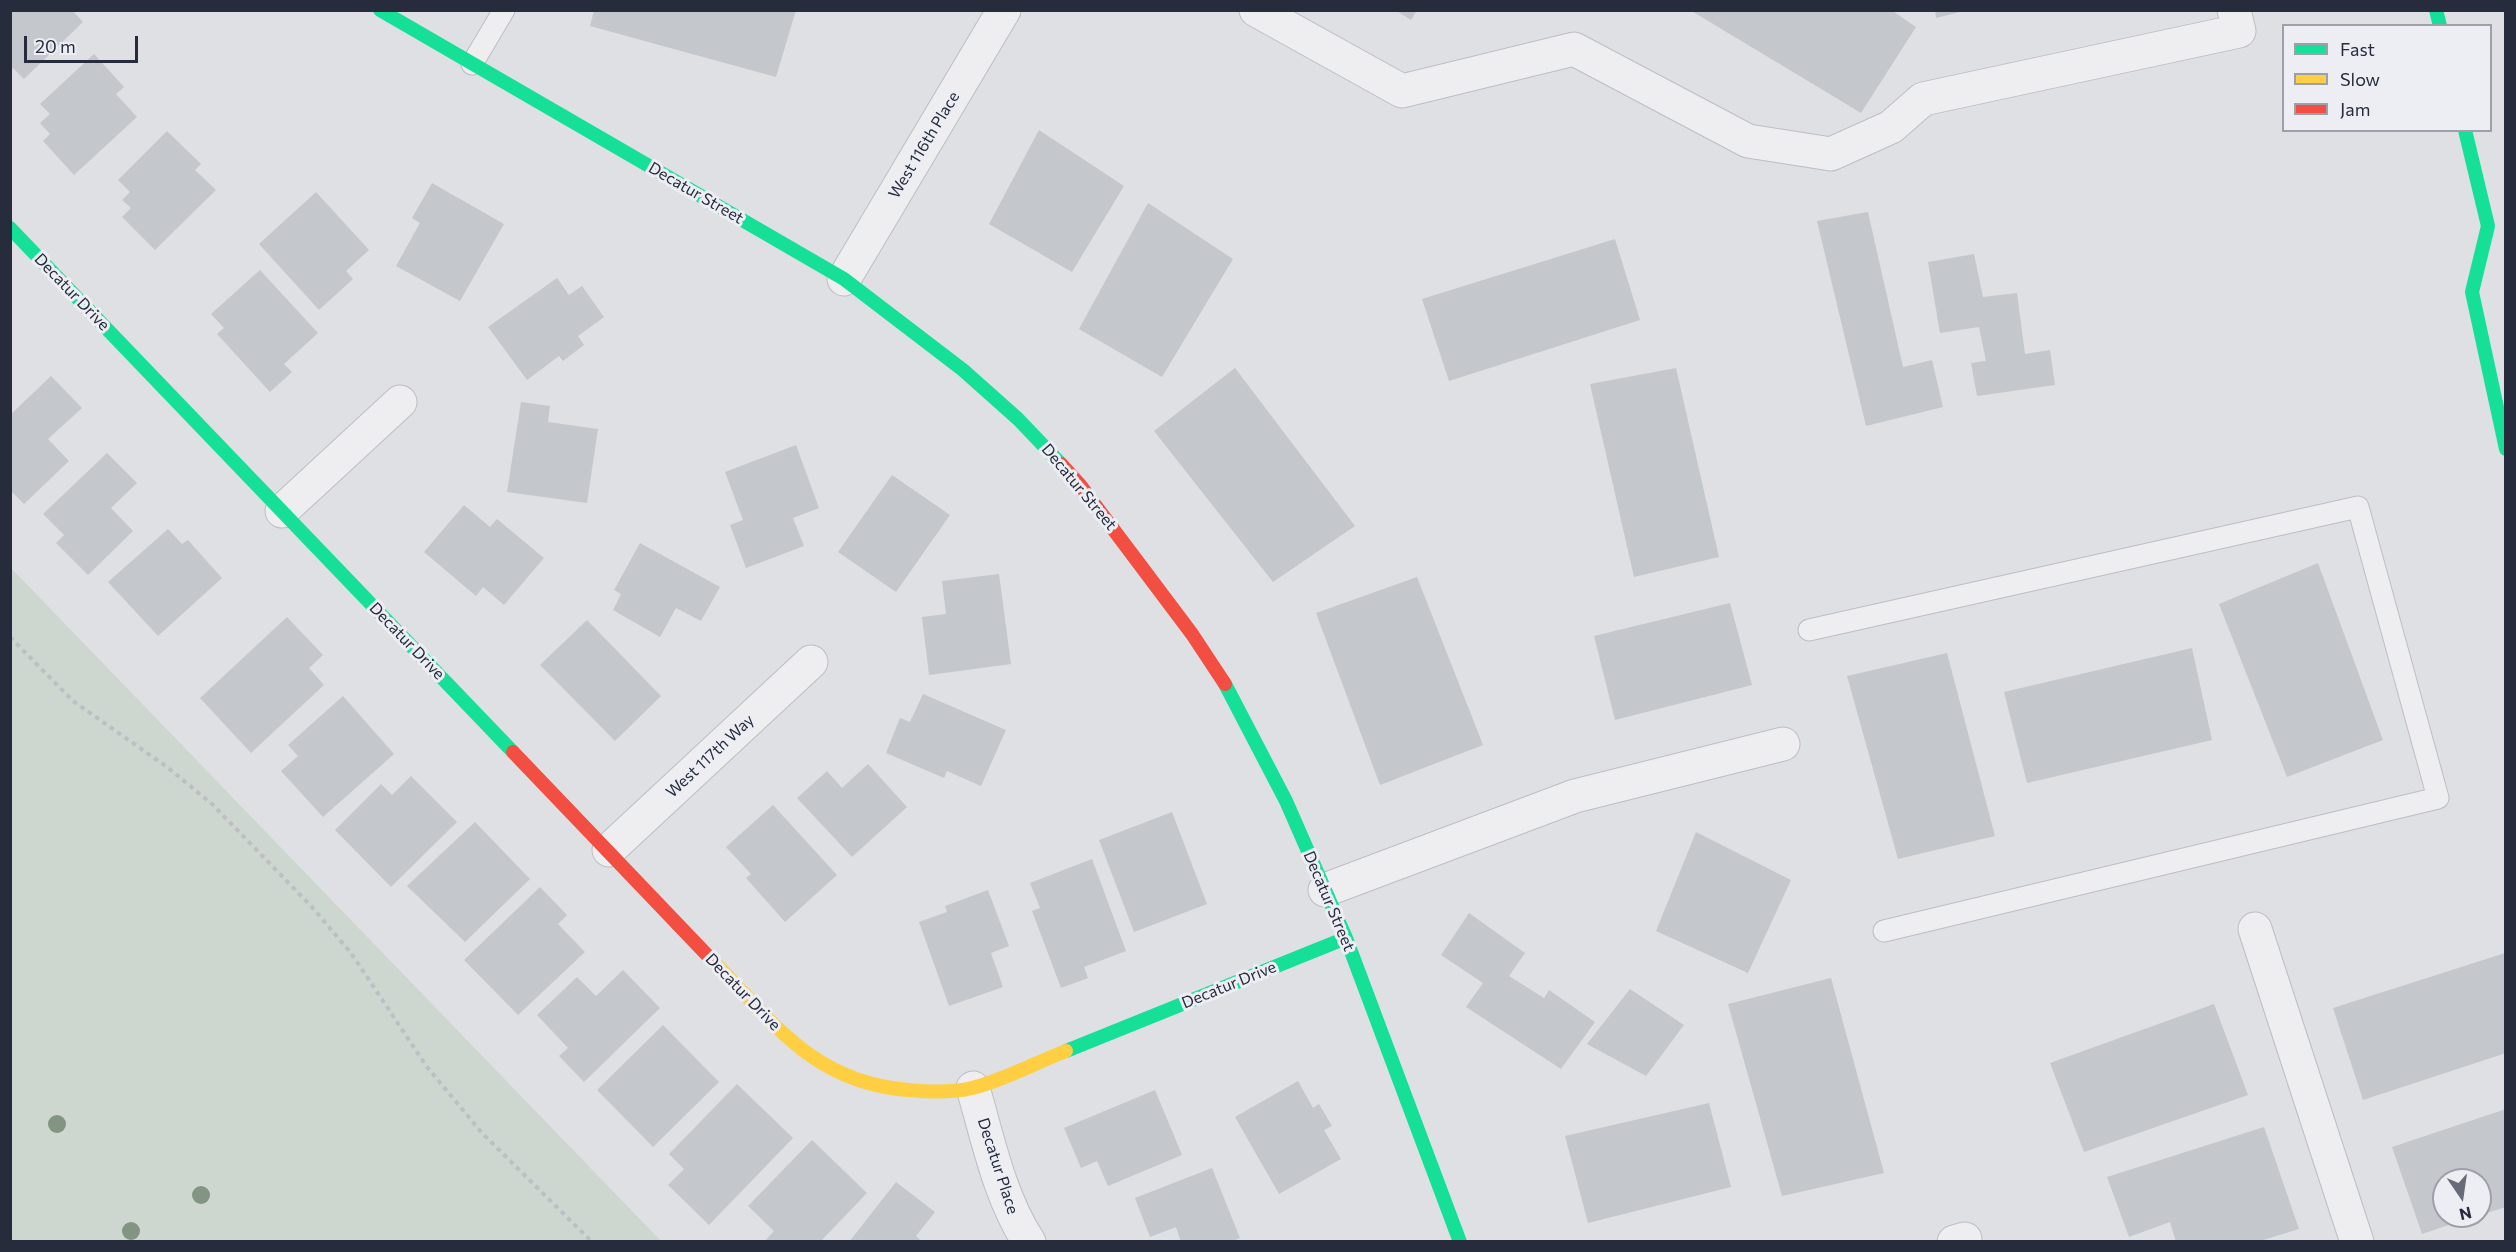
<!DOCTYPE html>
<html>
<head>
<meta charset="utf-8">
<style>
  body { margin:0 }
  #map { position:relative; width:2516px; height:1252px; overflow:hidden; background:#dee0e4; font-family:Commissioner,sans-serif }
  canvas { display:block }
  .frame { position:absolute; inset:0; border:12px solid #262c3c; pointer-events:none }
  .legend { position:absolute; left:2282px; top:24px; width:210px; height:108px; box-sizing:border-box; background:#eceef4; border:2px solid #9da0aa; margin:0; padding:8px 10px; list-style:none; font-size:18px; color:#262c3c }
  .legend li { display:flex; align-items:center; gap:12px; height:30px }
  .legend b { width:30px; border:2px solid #9da0aa }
  .north { position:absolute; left:2432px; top:1168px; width:60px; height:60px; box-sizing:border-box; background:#eceef4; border:2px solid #9da0aa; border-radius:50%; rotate:167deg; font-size:16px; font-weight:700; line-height:24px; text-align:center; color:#262c3c }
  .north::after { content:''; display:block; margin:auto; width:21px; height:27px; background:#666b77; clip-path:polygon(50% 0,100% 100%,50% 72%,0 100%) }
  .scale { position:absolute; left:24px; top:36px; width:114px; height:27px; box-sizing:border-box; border:3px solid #262c3c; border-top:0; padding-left:8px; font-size:18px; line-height:21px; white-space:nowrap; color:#262c3c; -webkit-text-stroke:4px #eceef4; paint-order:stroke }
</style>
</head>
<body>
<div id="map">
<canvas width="2516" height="1252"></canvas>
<div class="frame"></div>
<ul class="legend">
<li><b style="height:8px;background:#16e098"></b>Fast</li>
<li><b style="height:8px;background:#ffcf43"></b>Slow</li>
<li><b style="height:8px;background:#f24e42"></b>Jam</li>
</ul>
<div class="north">N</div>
<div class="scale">20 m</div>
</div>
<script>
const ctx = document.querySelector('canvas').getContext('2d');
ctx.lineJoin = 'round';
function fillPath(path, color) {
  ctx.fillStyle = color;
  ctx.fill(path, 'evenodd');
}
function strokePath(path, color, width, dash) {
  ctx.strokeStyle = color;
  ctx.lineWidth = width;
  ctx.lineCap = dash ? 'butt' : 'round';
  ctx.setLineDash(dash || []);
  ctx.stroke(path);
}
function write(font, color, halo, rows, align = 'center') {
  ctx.font = font + ' Commissioner,sans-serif';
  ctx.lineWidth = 6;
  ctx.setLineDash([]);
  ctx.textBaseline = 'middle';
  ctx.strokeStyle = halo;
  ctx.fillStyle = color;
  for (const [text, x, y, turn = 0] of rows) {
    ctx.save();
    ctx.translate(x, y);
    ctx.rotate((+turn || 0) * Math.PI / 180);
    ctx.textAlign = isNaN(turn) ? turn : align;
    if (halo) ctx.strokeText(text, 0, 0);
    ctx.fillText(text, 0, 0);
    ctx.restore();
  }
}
fillPath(new Path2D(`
  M10,568H11L661,1241H11Z`), '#ced7cf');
fillPath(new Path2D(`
  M10,10H72L83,22L24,79L13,68L10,71Z
  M594,10H796L776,77L590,26Z
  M1395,10H1417L1411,20Z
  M1690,10H1891L1916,27L1861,113Z
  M1935,10H1964V11L1936,18Z
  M94,54L124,87L116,94L137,117L74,175L43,141L50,134L40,123L50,114L40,104Z
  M1039,130L1124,186L1072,272L989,224Z
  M167,131L201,164L195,170L216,190L155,250L122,217L131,208L122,200L130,192L118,180Z
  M432,183L504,224L460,301L396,266L420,223L412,218Z
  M316,192L369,250L346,271L353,279L319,310L259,244Z
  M1148,203L1233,259L1162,377L1079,329Z
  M1868,212L1903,367L1932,360L1943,407L1866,426L1817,221Z
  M1615,239L1640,320L1449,381L1422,299Z
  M1974,254L1983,297L2017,293L2025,354L2050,350L2055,385L1977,396L1971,363L1986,361L1979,327L1940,333L1928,262Z
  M260,270L318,333L284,364L292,372L270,392L217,334L224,328L211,314Z
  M557,278L569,295L582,286L604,317L578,336L584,345L563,361L559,356L527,380L488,327Z
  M1235,368L1355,526L1273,582L1154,431Z
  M1676,368L1719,557L1634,577L1590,384Z
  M51,376L82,408L48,439L69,461L24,504L10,490V415Z
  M521,402L550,406L548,422L598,429L587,503L507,492Z
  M796,445L819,508L793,518L804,546L746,568L730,525L743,520L725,472Z
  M107,453L137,483L111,508L133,531L88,575L56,543L64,535L43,514Z
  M892,475L950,515L896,592L838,552Z
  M464,505L490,527L497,519L544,558L504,605L483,587L476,596L424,552Z
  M168,529L182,544L188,540L222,578L158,636L108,582Z
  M640,543L720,587L701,621L676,608L660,637L613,610L621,594L614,590Z
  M2318,563L2383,740L2287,777L2219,604Z
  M999,574L1011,664L929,675L922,617L946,614L942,581Z
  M1417,577L1483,745L1380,785L1316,613Z
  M1730,603L1752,685L1615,720L1594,636Z
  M287,617L323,655L309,668L324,685L251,753L200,698Z
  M587,620L661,696L615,741L540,665Z
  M2192,648L2212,740L2027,783L2004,692Z
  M1947,653L1995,836L1898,859L1847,676Z
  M923,694L1006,730L981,786L947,771L944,778L886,753L900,718L910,722Z
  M343,696L394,754L323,817L281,771L298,756L288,745Z
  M868,764L907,807L852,857L797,798L827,771L842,788Z
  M411,776L457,822L391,887L335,830L381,784L392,795Z
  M773,805L837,875L785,922L746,878L751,874L726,847Z
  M1172,812L1207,904L1134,932L1099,840Z
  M475,822L530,879L465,942L407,886Z
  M1696,832L1791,880L1748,973L1656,931Z
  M1092,859L1126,951L1084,967L1088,978L1061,988L1032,911L1040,908L1030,883Z
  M540,887L567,915L558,924L585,952L518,1015L464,960Z
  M988,890L1009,946L991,953L1003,987L949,1006L919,922L947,912L945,906Z
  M1469,913L1525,953L1509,976L1544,998L1549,990L1595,1022L1561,1069L1466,1007L1483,983L1441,955Z
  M2505,953L2506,1053L2363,1100L2333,1008Z
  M623,970L660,1008L584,1082L559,1056L568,1048L537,1015L577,977L596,996Z
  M1831,978L1884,1173L1782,1196L1728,1004Z
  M1630,989L1684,1025L1646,1076L1587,1044Z
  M2214,1004L2248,1095L2084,1152L2050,1063Z
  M663,1025L719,1082L653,1147L597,1090Z
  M1298,1081L1313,1108L1319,1104L1332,1126L1324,1130L1341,1159L1279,1194L1235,1117Z
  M737,1084L793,1138L709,1225L668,1185L684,1169L669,1154Z
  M1155,1090L1182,1155L1108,1186L1097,1161L1081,1168L1064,1128Z
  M1709,1103L1731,1187L1588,1223L1565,1136Z
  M2506,1109V1207L2480,1215V1180H2444V1216H2475L2422,1234L2392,1147Z
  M2264,1127L2299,1229L2257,1242H2176L2170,1222L2129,1237L2107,1177Z
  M812,1140L867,1193L820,1242H764L774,1231L748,1206Z
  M1212,1168L1240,1238L1230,1242H1181L1176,1227L1150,1237L1135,1198Z
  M896,1182L935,1212L916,1236L923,1242H849Z`), '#c4c7cb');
const lane = new Path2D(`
  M472,64L504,10
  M1809,630L2358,507L2438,798L1884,931`);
const street = new Path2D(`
  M1256,10L1402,91L1574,49L1748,141L1831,154L1891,127L1923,99L2239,31L2234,10
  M844,279L1004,10
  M282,511L400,402
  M609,850L811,662
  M1325,890L1575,796L1783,744
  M2255,929L2357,1242
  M973,1088C988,1139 999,1196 1029,1242
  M1954,1242L1965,1239`);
strokePath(lane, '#bdbec2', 23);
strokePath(street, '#bdbec2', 35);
strokePath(new Path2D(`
  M10,637L73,701L167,767L212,804L311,906L351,953L427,1067L482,1133L592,1242`), '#bebec4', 4, [4.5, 4.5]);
strokePath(lane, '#eeeef1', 21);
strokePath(street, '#eeeef1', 33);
strokePath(new Path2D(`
  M380,10L844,279L963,370L1018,419L1061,464
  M2436,10L2440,26
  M2465,130L2488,226L2472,292L2506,449
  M10,228L513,752
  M1225,684L1286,801L1346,938L1460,1242
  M1066,1051L1346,938`), '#16e098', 14);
strokePath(new Path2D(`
  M709,957C773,1021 811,1082 908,1090C929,1092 952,1093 972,1088C1002,1081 1037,1062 1066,1051`), '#ffcf43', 14);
strokePath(new Path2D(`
  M1061,464L1080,485L1192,634L1225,684
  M513,752L709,957`), '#f24e42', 14);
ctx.fillStyle = '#829583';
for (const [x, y] of [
  [57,1124],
  [201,1195],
  [131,1231]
]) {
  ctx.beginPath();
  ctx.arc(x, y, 9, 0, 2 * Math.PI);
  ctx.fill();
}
write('16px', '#262c3c', '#eceef4', [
  ["West 116th Place",924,145,-59],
  ["Decatur Street",696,193,30],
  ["Decatur Drive",72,292,46],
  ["Decatur Street",1079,487,50],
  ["Decatur Drive",407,641,46],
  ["West 117th Way",710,756,-43],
  ["Decatur Street",1329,901,67],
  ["Decatur Drive",1229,985,-22],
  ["Decatur Drive",743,992,46],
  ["Decatur Place",998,1166,72]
]);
</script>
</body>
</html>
